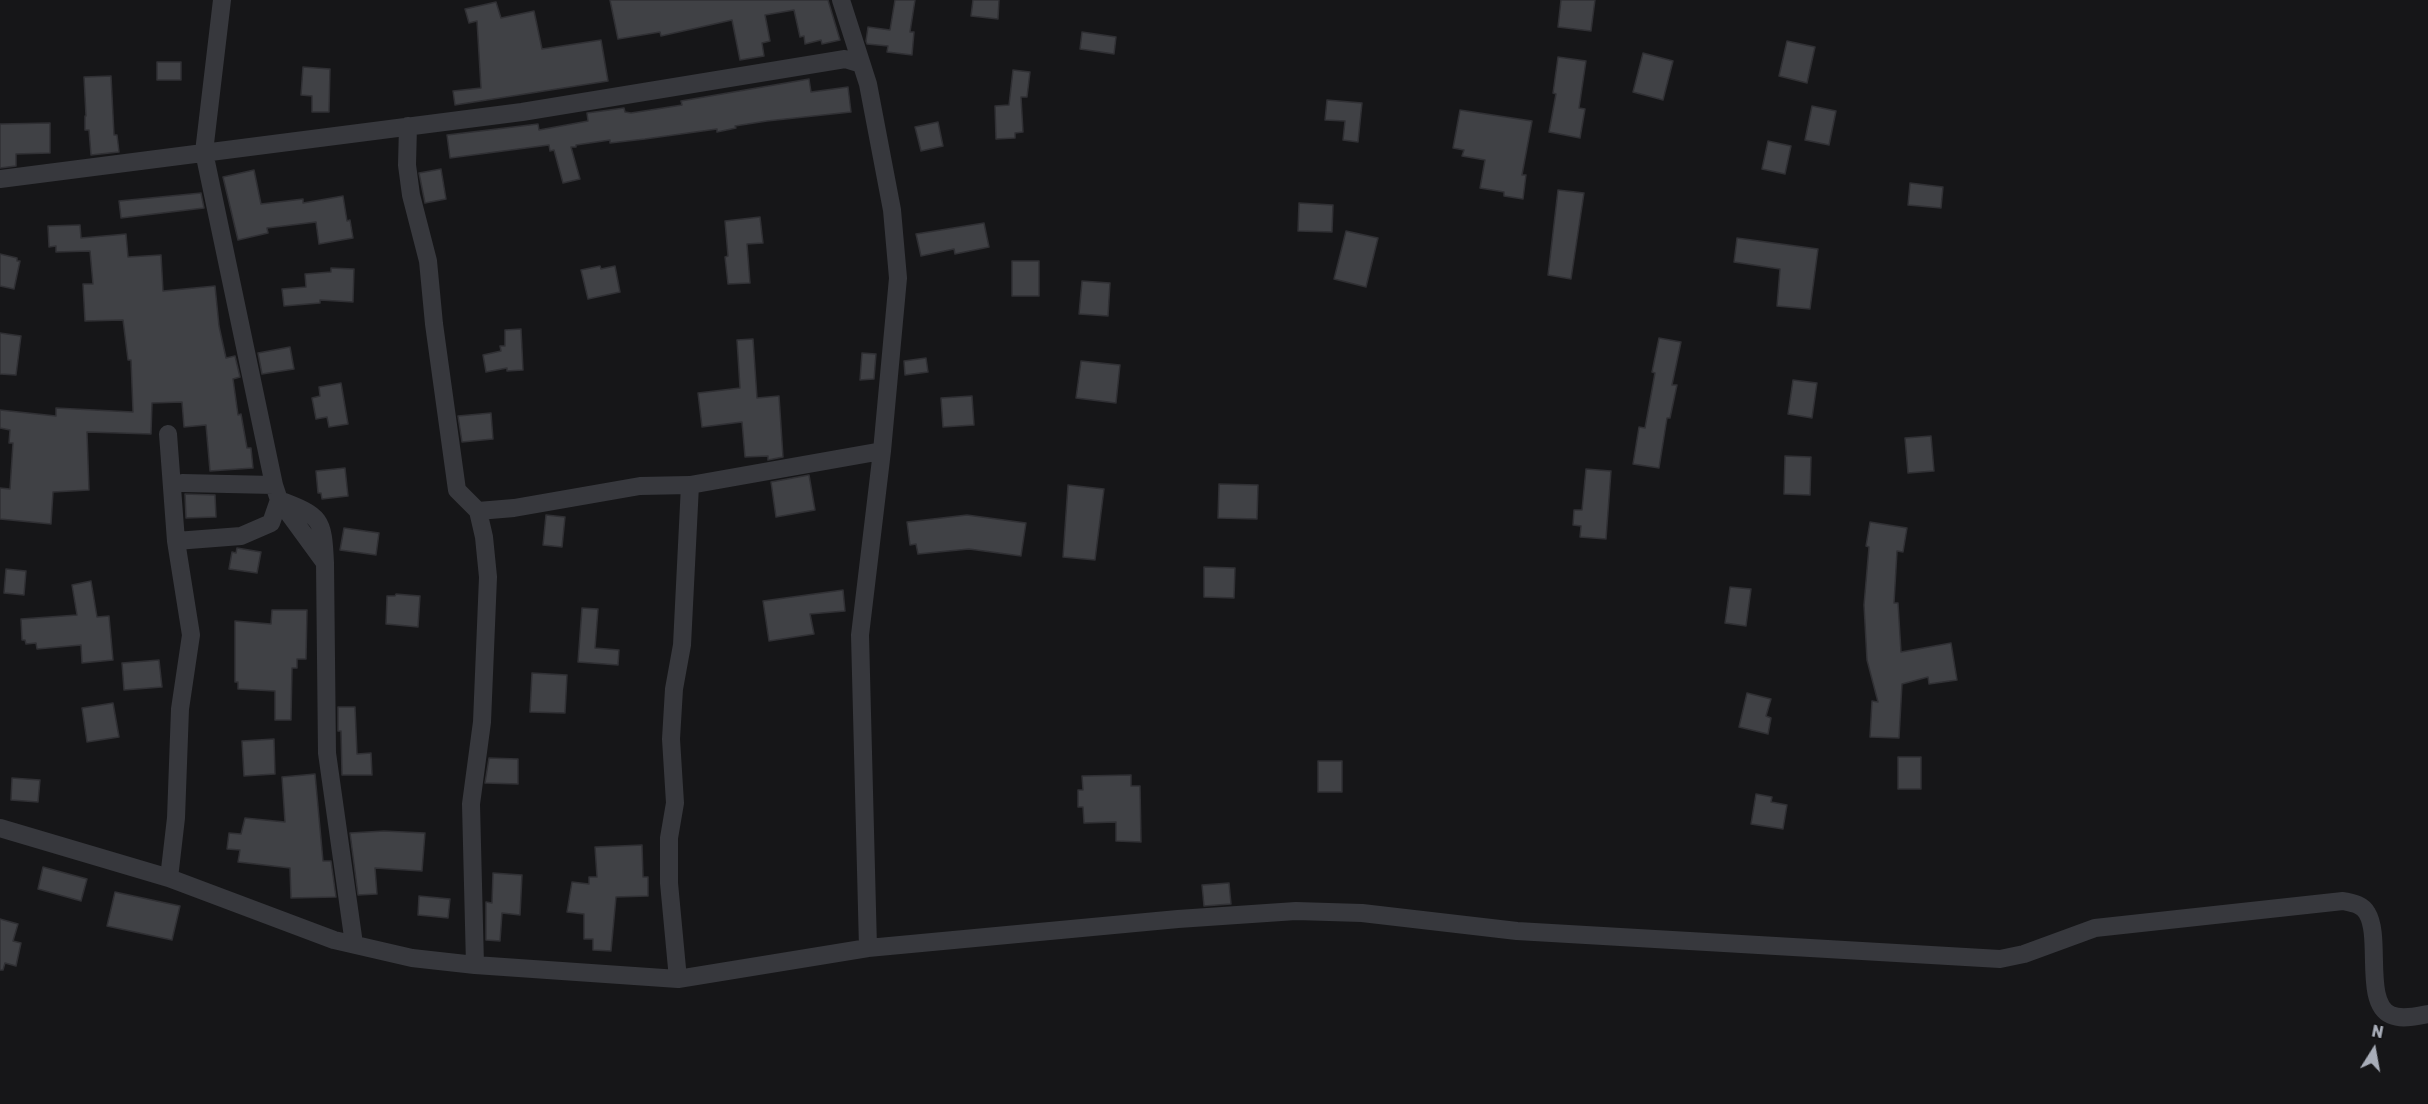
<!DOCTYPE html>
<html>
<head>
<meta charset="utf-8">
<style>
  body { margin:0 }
  #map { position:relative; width:2428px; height:1104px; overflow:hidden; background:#161618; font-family:Rubik,sans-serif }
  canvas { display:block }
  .north { position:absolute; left:2344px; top:1020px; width:60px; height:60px; -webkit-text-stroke:4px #111113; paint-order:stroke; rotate:11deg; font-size:16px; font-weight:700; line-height:24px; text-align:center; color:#a8adb8 }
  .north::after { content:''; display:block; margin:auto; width:21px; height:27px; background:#a8adb8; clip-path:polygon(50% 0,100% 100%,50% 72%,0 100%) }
</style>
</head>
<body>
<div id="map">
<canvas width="2428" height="1104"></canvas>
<div class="north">N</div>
</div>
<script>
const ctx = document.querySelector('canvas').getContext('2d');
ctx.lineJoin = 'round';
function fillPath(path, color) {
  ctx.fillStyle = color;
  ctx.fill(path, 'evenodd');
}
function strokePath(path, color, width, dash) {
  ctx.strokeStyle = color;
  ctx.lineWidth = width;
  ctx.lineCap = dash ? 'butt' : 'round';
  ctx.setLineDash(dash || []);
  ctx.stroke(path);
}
const building = new Path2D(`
  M610,0H828L840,40L822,44L821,40L805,44L804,36L800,37L794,10L765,15L770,41L762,43L764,56L740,60L732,20L661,36L660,32L618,39Z
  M895,0H915L910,32H914L912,55L887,52L888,46L867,44L866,41L868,27L890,30Z
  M973,0H999L998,19L971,16Z
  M1561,0H1595L1591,31L1558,27Z
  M496,2L501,18L534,11L542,49L601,40L608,81L455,105L453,91L481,88L477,21L469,23L465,9Z
  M1082,32L1116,37L1114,54L1080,49Z
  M1787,41L1815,47L1807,83L1779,76Z
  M1643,53L1673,61L1663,100L1633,92Z
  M1558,57L1586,61L1579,108L1585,109L1580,138L1549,132L1556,94L1553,93Z
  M157,62H181V80H157Z
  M303,67L330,69L329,112H312V96L301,95Z
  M1013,70L1030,72L1027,97H1021L1023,132L1015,133V138L996,139L995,106L1009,105Z
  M111,76L114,135H117L119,152L91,155L89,130H85V116H86L84,77Z
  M809,79L811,92L848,87L851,112L767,121L735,126L736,128L717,132V129L645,139L610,143V140L576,145V147H571L580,179L563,183L554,150L550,151L549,145L450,158L447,135L538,124L539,130L588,121L587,113L624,108L625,112L631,113L682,105L681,101Z
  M1327,100L1362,103L1358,142L1343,140L1345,121L1325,120Z
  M1812,106L1836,111L1829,145L1805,140Z
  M1460,110L1532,121L1522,175H1526L1523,199L1504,196V192L1480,188L1485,160L1462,156L1464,150L1453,148Z
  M938,122L943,146L921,151L915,127Z
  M50,123V153L16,154V166L0,168V124Z
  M1768,141L1791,146L1785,174L1762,169Z
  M441,169L446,199L425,203L419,173Z
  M254,170L261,204L303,199V203L343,196L347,221L350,220L353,238L319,244L316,222L267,228L268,233L238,240L223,177Z
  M1910,183L1943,187L1941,208L1908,205Z
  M1558,190L1584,193L1571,279L1548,275Z
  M201,193L204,208L121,218L119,201Z
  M1299,203L1333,205L1332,232L1298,231Z
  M760,217L763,243L747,244L750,283L728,284L725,257L728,256L725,221Z
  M984,223L989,247L955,254L954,249L921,256L916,234Z
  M80,225L81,238L126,234L128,257L161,255L163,291L215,286L219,326L226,358L235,356L240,377L233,379L238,415L241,414L247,448H251L253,468L210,471L206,425L184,427L182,402L152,403L151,434L87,432L89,490L53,492L51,524L0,519V488L10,489L13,443H9L10,430L0,428V410L56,416V408L133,412L131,360H128L123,320L85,321L83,284H93L90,251L56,252V246L49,247L48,226Z
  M1346,231L1378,238L1366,287L1334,279Z
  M1737,238L1818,249L1810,309L1777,306L1780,269L1734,262Z
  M0,254L17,258V261H20L14,289L0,286Z
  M1012,261H1039V296H1012Z
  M600,266L601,269L615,266L620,292L588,299L581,270Z
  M331,268L354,269L353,302L320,300V303L284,306L282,289L306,287L305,274L331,272Z
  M1082,281L1110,283L1108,316L1079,314Z
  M521,329L523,370L507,371V368L486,372L483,355L501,351L500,346H505V330Z
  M0,333L21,336L16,375L0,374Z
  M1659,338L1681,342L1672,385H1677L1670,418H1667L1659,468L1633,464L1639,427L1645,428L1655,373L1652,372Z
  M753,339L757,398L779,396L783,457L768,460V456L745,457L742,422L702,427L698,393L740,388L737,340Z
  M290,347L294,369L262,374L258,353Z
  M862,353L876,354L874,379L860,380Z
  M926,358L928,372L905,375L904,361Z
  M1081,361L1120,365L1116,403L1076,398Z
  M1793,380L1817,383L1812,418L1788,414Z
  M341,383L348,424L329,427L327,417L316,419L312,398L320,396L319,387Z
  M972,396L974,425L943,427L941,398Z
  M491,413L493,439L462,442L458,416Z
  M1931,436L1934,471L1908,473L1905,438Z
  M1785,456L1811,457L1810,495L1784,494Z
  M345,468L348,496L322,499L321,493H318L316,471Z
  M1586,469L1611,471L1606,539L1580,537L1581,526L1573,525L1574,510H1582Z
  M809,475L815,510L776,517L771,482Z
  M1219,484L1258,485L1257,519L1218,518Z
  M1068,485L1104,489L1095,560L1063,557Z
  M185,494L215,495L216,517L186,518Z
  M546,515L565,517L562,547L543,545Z
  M967,515L1026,523L1021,556L969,549L918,554L916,544L910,545L907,522Z
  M1870,522L1907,528L1903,552L1897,551L1894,603H1898L1901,652L1951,643L1957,680L1929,684L1928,677L1902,684L1899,738L1870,737L1872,701L1878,702L1867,660L1864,605L1869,547L1866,546Z
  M344,528L379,533L376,555L340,550Z
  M237,548L261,552L257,573L229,569L232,552L236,553Z
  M1204,567L1235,568L1234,598L1204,597Z
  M6,569L26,571L24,595L4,593Z
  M91,581L97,617L109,616L113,660L82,663L81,645L37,649L36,643L26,644L25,640H22L21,619L77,615L72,585Z
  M1730,587L1751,589L1746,626L1725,623Z
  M843,590L845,611L810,614L814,634L769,641L763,601Z
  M396,594L420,596L418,627L386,624L387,596H395Z
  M582,608L598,609L595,648L619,650L618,665L578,662Z
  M272,610H307L306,659H297V668H292L291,720H275V691L238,689V682H235V621L271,624Z
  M159,660L162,687L124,690L122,663Z
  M532,673L567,675L565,713L530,712Z
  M1747,693L1771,699L1766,716L1771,718L1768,734L1739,727Z
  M113,703L119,737L87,742L82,708Z
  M338,707H355L357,754L371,753L372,775H342L341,731H338Z
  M274,739L275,774L244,776L242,741Z
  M1898,757H1921V789H1898Z
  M489,758L518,759V784L485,783Z
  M1318,761H1342V792H1318Z
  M315,774L323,861H331L336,897L291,898L290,868L238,862L240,850L227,849L229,833L241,834L245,818L285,822L282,777Z
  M1131,775V786H1140L1141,842L1116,841V822L1084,823L1083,807H1078V790H1083L1082,776Z
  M12,778L40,780L38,802L11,800Z
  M1756,794L1772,797L1771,802L1787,805L1783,829L1751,824Z
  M384,831L425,833L422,871L375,868L377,894L358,895L350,833Z
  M642,845L643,877H648V896L616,897L611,951L593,950V939H584V914L567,912L572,882L589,884V877H597L595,847Z
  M43,867L87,879L81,901L38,889Z
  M493,873L522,875L520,915L502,913L500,941L486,940V902L492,903Z
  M1229,883L1231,904L1204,906L1202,885Z
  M115,892L180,906L172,940L107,926Z
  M419,896L450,899L448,918L418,915Z
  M0,919L18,924L13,941L21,943L16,966L5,963L3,970H0Z`);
fillPath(building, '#404145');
strokePath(building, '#303034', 1.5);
strokePath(new Path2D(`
  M222,0L204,152L274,485L279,500L325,563L327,753L354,944
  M841,0L868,84L892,210L898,278L882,451L860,635L868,948
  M408,126L407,165L411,195L428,261L434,324L457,490L478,511L484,537L488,577L482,722L471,804L475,965
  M0,179L522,112L845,59L861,64
  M168,434L176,541
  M182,483L274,485
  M478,511L514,508L640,486L690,485L882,451
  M0,828L169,878L334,940L412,958L475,965L678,979L868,948L1178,919L1296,911L1362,913L1517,931L2000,959L2024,954L2095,928L2343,901C2352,903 2362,904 2367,913C2382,937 2363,1003 2391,1015C2402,1020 2417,1016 2428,1014
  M169,878L176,818L180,709L191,635L176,541L241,536L271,523L279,500C321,516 323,518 325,563
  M678,979L669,883V838L675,803L671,739L674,689L682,645L690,485`), '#37383d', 18);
</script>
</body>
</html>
